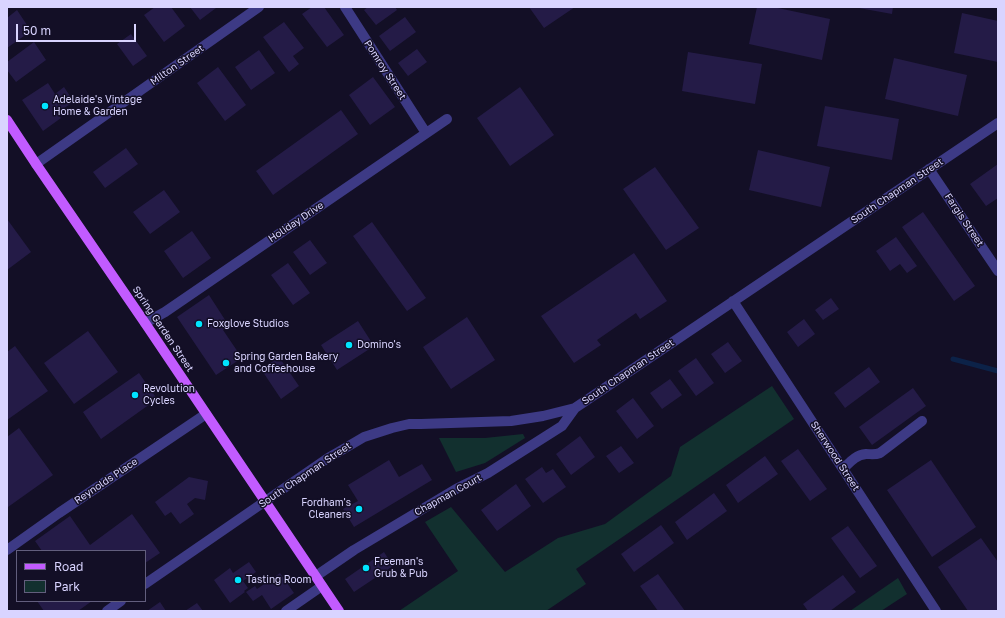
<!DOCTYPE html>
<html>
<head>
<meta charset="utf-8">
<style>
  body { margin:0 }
  #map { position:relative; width:1005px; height:618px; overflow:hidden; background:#130f26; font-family:"Golos Text",sans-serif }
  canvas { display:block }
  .frame { position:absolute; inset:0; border:8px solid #d9d4ff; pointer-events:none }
  .legend { position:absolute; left:16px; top:550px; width:130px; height:52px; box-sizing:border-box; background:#130f26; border:1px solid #625e7d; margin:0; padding:5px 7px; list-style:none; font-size:12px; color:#d9d4ff }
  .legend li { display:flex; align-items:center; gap:8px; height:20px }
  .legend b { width:20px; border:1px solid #625e7d }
  .scale { position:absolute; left:16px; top:24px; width:120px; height:18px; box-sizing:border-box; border:2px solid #d9d4ff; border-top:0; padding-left:5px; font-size:12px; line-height:14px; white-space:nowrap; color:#d9d4ff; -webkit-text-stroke:3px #130f26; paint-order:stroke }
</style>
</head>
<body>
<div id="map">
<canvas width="1005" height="618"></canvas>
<div class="frame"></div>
<ul class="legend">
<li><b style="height:5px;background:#c25bff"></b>Road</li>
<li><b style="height:11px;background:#12302f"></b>Park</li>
</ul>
<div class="scale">50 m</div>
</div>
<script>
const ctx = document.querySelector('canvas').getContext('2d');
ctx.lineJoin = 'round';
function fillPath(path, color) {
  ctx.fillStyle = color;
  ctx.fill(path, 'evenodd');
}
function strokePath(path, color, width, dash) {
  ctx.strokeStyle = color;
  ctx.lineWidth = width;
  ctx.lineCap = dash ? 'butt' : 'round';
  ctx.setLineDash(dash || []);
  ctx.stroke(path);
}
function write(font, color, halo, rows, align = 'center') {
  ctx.font = font + ' "Golos Text",sans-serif';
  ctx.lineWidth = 3;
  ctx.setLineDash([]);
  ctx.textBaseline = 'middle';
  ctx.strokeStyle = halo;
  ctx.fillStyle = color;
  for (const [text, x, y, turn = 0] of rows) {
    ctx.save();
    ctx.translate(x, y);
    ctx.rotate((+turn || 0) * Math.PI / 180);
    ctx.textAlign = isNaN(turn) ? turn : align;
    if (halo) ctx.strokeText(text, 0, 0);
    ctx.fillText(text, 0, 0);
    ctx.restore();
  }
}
fillPath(new Path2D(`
  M772,386L794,419L576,569L586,584L546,611H399L458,571L425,522L451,507L505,572L558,538L605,524L671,476L680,447Z
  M523,434L525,438L485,463L456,472L439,438H485Z
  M898,578L907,594L881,611H850Z`), '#12302f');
strokePath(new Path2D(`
  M953,359L998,371`), '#0c2248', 5);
fillPath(new Path2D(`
  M155,7H171L185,26L164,42L144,15Z
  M190,7H215L216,8L200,20Z
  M312,7H324L344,35L327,47L302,14Z
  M368,7H395L397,10L376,25L364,10Z
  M529,7H575L544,28Z
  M757,7H773L830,19L822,60L749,44Z
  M859,7H893L892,14L859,8Z
  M17,10L31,31L7,48V18Z
  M962,13L998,21V62L954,53Z
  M405,17L416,32L390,51L379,36Z
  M284,22L304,48L293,56L299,64L289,72L263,37Z
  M131,34L147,56L133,66L117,44Z
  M34,42L46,60L16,82L7,70V62Z
  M417,49L427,62L408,76L398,63Z
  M259,50L275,73L251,90L235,67Z
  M688,52L762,64L755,104L682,91Z
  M894,58L967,75L958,116L885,99Z
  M218,67L246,105L225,121L197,83Z
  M373,77L395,107L370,125L349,95Z
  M48,83L55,94L64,87L74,102L64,108L66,111L59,116L61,118L43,131L22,100Z
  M520,87L554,135L510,166L477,118Z
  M825,106L899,119L892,160L817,146Z
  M341,110L358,134L273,195L256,171Z
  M126,148L138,164L105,188L93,172Z
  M758,150L830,167L821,207L749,190Z
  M998,164V198L986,206L970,184Z
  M655,167L699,228L666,250L623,189Z
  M164,190L180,212L150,234L133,212Z
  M923,212L975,286L954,301L902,227Z
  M7,219L31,252L7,270Z
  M372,222L426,298L407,311L353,236Z
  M192,231L211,258L183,278L164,251Z
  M896,237L917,266L907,273L900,264L890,271L876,251Z
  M310,240L327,263L310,275L293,252Z
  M634,253L667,301L640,319L636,313L597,340L601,345L574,363L541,316Z
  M288,263L310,293L293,305L271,275Z
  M209,295L229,326L223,330L242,358L216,375L177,317Z
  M831,298L839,309L823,320L815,310Z
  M467,317L495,360L451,389L423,347Z
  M804,319L815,334L798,347L787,332Z
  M358,321L374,346L337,370L321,345Z
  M88,331L118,372L74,404L44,363Z
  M728,342L742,361L725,373L711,354Z
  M15,346L48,391L7,420V352Z
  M279,357L299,386L281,399L261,369Z
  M696,358L714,383L696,396L678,371Z
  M869,367L880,382L845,408L834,393Z
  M139,373L157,399L101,439L83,412Z
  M670,379L682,395L662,409L650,393Z
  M913,388L926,406L872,445L859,427Z
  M633,398L654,426L637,439L616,411Z
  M19,428L53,475L8,507L7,506V437Z
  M580,436L595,457L571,475L556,454Z
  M621,446L634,463L619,473L606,456Z
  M798,449L827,489L810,501L781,461Z
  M765,456L778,474L738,503L726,485Z
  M389,460L399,477L422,464L432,480L354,527L343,509L358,501L348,485Z
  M931,460L976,527L932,557L887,490Z
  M542,467L546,473L553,469L566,487L543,503L525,479Z
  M189,477L208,481L205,500L195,498L187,504L194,514L180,524L171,512L165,516L155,502Z
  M516,484L531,506L497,531L481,510Z
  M714,493L727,511L687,540L675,522Z
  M132,514L160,553L145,563V551H42L35,541L70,516L90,545Z
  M661,525L674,543L634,572L621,554Z
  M848,526L877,566L860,578L831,538Z
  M981,538L998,562V611H968L938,567Z
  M384,552L393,566L354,592L345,579Z
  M249,562L256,572L243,581L248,588L244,591L245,592L230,603L214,580L230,568L233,573Z
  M280,573L294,593L271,609L262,595L253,601L246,592L255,586L257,589Z
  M658,574L685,611H658L640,586Z
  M843,575L856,592L830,611H808L803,604Z
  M37,601H92L78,611H44Z
  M160,602L166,611H147Z
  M197,603L203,611H185Z`), '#241b47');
strokePath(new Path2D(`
  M345,7L426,133
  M36,164L259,7
  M929,169L998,271
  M733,301L936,611
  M145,323L165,312L447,119
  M844,468C851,461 856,455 866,454C871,454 875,455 880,453L922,421
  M7,550L59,513L206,414
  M316,576L354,550L456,489L488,473L562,426L575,408
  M145,584L328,458L347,447L364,437L392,428L409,424H421L511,421L543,416L575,408L998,123
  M107,611L121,601
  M286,611L322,586`), '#3d3a85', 10);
strokePath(new Path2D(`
  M7,120L36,164L145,323L339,611`), '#c25bff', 10);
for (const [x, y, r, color] of [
  [45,106,4,"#00e5ff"],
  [199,324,4,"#00e5ff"],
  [349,345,4,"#00e5ff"],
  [226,363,4,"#00e5ff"],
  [135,395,4,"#00e5ff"],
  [359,509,4,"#00e5ff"],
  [366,568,4,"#00e5ff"],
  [238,580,4,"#00e5ff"]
]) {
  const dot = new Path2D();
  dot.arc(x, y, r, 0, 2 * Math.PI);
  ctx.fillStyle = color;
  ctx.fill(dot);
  strokePath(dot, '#130f26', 1.5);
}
write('10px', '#d9d4ff', '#130f26', [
  ["Milton Street",177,65,-35],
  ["Pomroy Street",385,70,57],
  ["South Chapman Street",897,191,-34],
  ["Fargis Street",964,220,56],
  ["Holiday Drive",296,222,-34],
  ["Spring Garden Street",163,329,56],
  ["South Chapman Street",628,372,-34],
  ["Sherwood Street",835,456,57],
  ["South Chapman Street",305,475,-34],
  ["Reynolds Place",106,481,-34],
  ["Chapman Court",448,495,-29]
]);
write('10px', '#d9d4ff', '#130f26', [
  ["Adelaide's Vintage",53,100],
  ["Home & Garden",53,112],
  ["Foxglove Studios",207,324],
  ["Domino's",357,345],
  ["Spring Garden Bakery",234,357],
  ["and Coffeehouse",234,369],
  ["Revolution",143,389],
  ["Cycles",143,401],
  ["Fordham's",351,503,"right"],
  ["Cleaners",351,515,"right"],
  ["Freeman's",374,562],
  ["Grub & Pub",374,574],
  ["Tasting Room",246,580]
], 'left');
</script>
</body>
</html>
